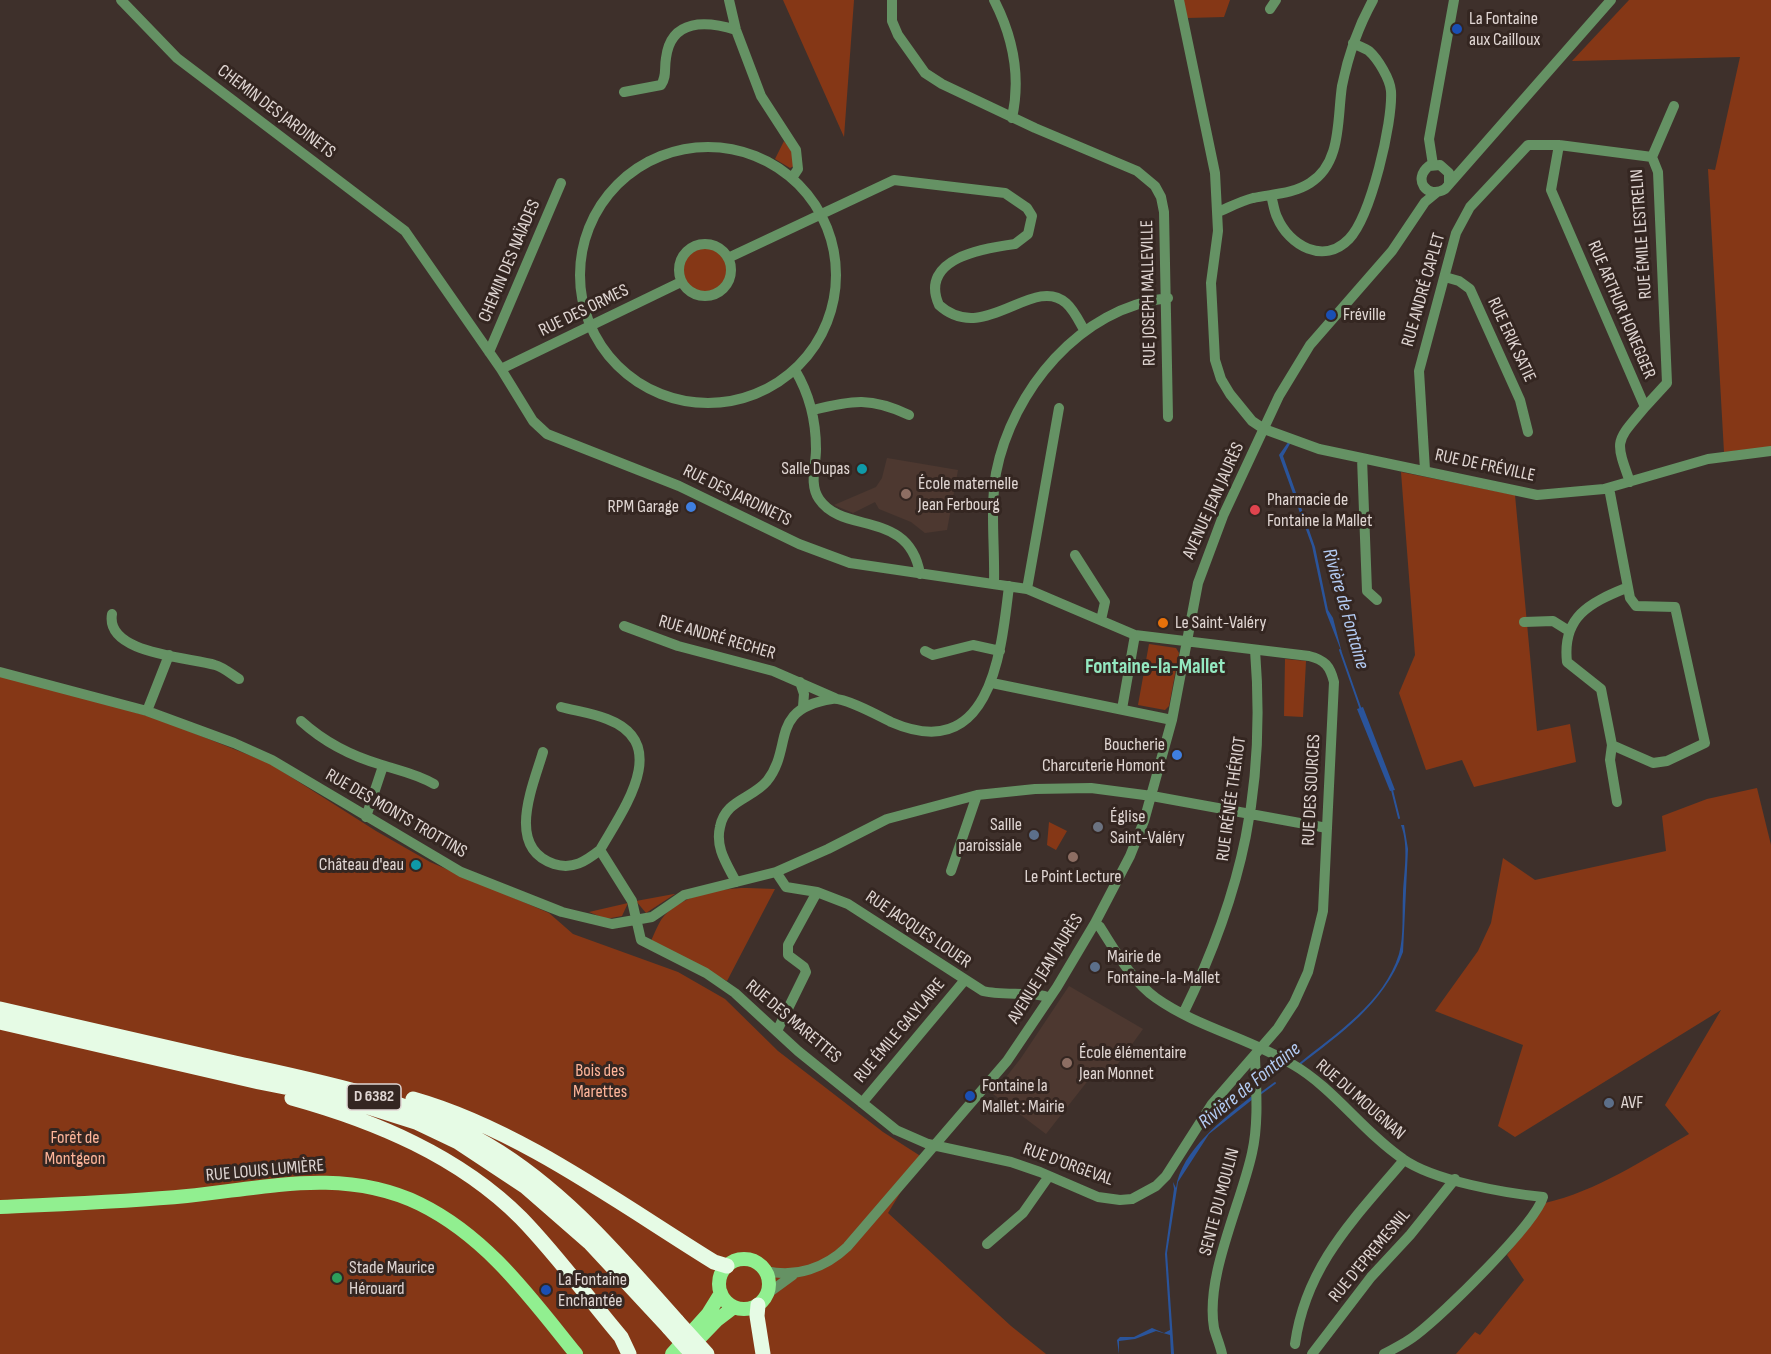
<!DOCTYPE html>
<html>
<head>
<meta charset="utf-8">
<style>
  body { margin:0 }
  canvas { display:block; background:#3e302b }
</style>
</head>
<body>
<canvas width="1771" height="1354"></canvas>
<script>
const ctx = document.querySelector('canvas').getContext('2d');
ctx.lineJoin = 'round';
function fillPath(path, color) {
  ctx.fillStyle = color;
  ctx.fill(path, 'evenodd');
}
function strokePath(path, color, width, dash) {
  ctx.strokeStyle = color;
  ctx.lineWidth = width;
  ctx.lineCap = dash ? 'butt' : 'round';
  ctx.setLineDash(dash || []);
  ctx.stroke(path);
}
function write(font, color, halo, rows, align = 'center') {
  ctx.font = font + ' "Sofia Sans Condensed",sans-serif';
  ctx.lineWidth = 6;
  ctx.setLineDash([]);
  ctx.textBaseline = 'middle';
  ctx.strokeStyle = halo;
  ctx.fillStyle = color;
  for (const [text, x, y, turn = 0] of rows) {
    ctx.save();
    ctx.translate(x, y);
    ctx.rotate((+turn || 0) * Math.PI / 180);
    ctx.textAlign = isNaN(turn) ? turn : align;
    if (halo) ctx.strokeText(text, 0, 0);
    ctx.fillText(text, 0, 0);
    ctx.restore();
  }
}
fillPath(new Path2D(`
  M887,458L958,470L947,530L925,533L911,522L879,509L875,502L853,513L834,505L876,487L882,478Z
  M1069,986L1143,1029L1109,1076L1097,1069L1046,1134L993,1094L1021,1058Z`), '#4d3830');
fillPath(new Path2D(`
  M783,0H854L844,137Z
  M1182,0H1230L1224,17L1187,18Z
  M1629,0H1771V447L1724,452L1708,169L1715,170L1740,57L1572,61Z
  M784,141L792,152L794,166L790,168L775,159Z
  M681 271a24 24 0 1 1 48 0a24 24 0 1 1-48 0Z
  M1401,472L1515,495L1537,731L1570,724L1576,762L1474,787L1462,760L1426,770L1399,693L1415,655Z
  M1149,644L1176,648L1179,653L1169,706L1165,710L1138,705Z
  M1285,659L1306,661L1303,717L1284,716Z
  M0,674L158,719L269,763L376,831L430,862L549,913L573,934L678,972L725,999L778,1051L883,1132L922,1157L888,1213L1011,1326L1046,1354H0Z
  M1757,788L1771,845V1354H1456L1475,1332L1480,1335L1524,1280L1507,1255L1545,1203C1597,1191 1643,1160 1689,1134L1665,1105L1721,1010L1515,1137L1498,1126L1523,1045L1435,1011L1478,951L1491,923L1503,858L1535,880L1666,851L1662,816L1707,799Z
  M1049,822L1067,831L1056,850L1047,845Z
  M747,888L775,889L727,981L651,941C654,934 657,927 661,920C677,896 719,888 747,888Z
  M675,894L646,913L636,901L674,894Z
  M628,903L622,916L606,919L589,912Z`), '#853716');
fillPath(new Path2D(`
  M1289,441L1291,442L1283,456L1315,547L1328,610L1333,618L1342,653L1326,612L1312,546L1279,455Z
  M1363,707L1395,790L1390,791L1357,709Z
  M1401,825H1404L1408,849L1403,952C1384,1004 1341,1033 1299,1066L1297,1065C1335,1034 1384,1003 1399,954C1404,936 1402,913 1403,894C1404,871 1409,847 1401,825Z
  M1252,1096L1253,1099L1209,1134L1178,1182L1167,1253L1174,1354H1171L1170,1335L1156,1331L1135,1339L1119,1341V1354L1117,1340L1120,1337H1134L1152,1328L1164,1333L1170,1330L1165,1254L1174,1189L1173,1182L1176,1188C1181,1151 1224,1118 1252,1096Z`), '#2a549b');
strokePath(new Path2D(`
  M1340,650L1361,710
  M1392,790L1399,818
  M1260,1094L1275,1083`), '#2a549b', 2);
strokePath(new Path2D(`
  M121,0L177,58L405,231L501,369L533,421L547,434L679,486L799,544L850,563L1027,589L1135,635L1309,656C1325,660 1330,666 1334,682L1323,911L1308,972L1294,1003L1278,1028L1212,1104L1166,1176L1156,1186L1132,1199L1120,1200L1098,1197L1040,1172L1011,1162L928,1144L896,1130L798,1051L735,993L706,973L641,940L632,901L600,850C622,811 673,744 607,719C592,713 576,711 561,707
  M729,0L736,30L761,96L796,150L798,169L792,178
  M892,0V21L898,35L925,73L942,84L1035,128L1137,171L1155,186L1161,197L1164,212L1168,417
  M994,0C1013,37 1021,77 1012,118
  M1179,0L1215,173L1218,231L1211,283L1215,360L1221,379L1230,394L1252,421L1264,429L1319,449L1537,495L1604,489L1708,459L1771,451
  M1270,9L1276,0
  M624,92L661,85C667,76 664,69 666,58C671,18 707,21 736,30
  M1559,145L1551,190L1645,407C1616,442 1614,438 1630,482
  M580 275a128 128 0 1 1 256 0a128 128 0 1 1-256 0Z
  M1433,165L1429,139L1454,0
  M1449,183V173L1440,165L1429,166C1412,179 1427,200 1445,189L1611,0
  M1271,195C1273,202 1274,211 1277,217C1289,246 1324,265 1349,239C1371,216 1393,122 1391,91C1390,79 1378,59 1369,51C1365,48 1358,46 1353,43
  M1218,212C1230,207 1241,201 1253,198C1272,194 1293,194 1310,183C1342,163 1337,119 1342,86C1348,56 1358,27 1373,0
  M679 270a26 26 0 1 1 52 0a26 26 0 1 1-52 0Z
  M728,258L894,180L1005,193L1027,208L1032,216L1028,234L1015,244C985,248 918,258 939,305C984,346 1033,274 1066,303C1074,310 1079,321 1084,330
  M1445,277L1459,281L1470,289L1520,400L1528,432
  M489,352L561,183
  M501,369L681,282
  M795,370C810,395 816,420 816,449C816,466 809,484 819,499C843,535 909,509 920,574
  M1645,407L1667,383L1658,172L1652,157
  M813,410C853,400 871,397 909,415
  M1362,458L1367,591L1377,600
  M1425,470L1419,371L1456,233L1470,207L1528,145H1559L1652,157L1674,106
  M1609,488L1630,598L1636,606L1675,607L1705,743L1667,761L1653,763L1612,745L1601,689L1567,662C1562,617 1589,603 1626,588
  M1075,555L1105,602L1101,620
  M994,583C995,547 990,509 996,473C1012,391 1080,307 1168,298
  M1027,589L1059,408
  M112,614C105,654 188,657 215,665C223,667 231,674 239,679
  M1524,622L1553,621L1569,631
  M624,626L678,646L773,671L835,698
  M925,651L933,655L973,645L1000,651
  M0,672L147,711L234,743L272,760L461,872L562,912L612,924L652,917L684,895L776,872L828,849L887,819L977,795L1035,789L1091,788L1152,796L1327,828
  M800,682L804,694L803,707
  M992,683L1172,720
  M1122,709L1135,635
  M147,711L169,655
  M301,721C324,742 351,756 382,765C401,771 417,774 434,784
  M1612,745L1610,760L1617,802
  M543,752C533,786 505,848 554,864C573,870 586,861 600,850
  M366,817L383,766
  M951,871L977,795
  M776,872L786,887L817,892L848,904L983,991C1001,996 1038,991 1049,998
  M736,882C727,864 715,848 720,827C725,800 752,799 767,781C794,747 768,709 832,699C844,697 879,716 891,722C990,765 1001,655 1009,586
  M1095,923L1100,927C1116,952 1132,981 1156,998C1197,1027 1249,1038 1292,1064C1334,1088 1363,1132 1403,1159C1434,1181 1505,1193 1543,1197C1535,1225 1442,1315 1416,1335C1406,1343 1395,1348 1384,1354
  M1183,1014C1243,892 1266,786 1255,650
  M777,1031L806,972L804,967L788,955V945L817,892
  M862,1103L964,981
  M987,1244L1023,1213L1049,1176
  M766,1271C796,1278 825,1268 847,1247L1007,1061L1057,987L1095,923L1130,856L1144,821L1172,720L1198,583L1223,516L1279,396L1310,345L1392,251L1425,202L1436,193
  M767,1294L793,1275
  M1295,1344C1306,1265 1355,1218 1404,1160
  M1222,1354C1220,1345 1216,1336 1214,1328C1205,1276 1241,1204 1252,1153C1259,1122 1256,1088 1255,1057
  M1312,1354L1371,1277L1410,1235L1455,1179`), '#659264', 10);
strokePath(new Path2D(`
  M0,1207C62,1204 125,1202 187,1196C266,1188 343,1167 420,1204C487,1237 530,1297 576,1354
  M719 1284a25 25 0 1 1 50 0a25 25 0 1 1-50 0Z
  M690,1348L717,1320L734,1307
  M672,1354L708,1314L721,1293`), '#91ef90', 14);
strokePath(new Path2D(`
  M0,1009C78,1027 156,1045 235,1063C322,1082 411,1099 488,1145C564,1190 619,1256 677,1321
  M0,1022L259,1082L340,1098L416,1122L458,1142L526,1187L589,1242L669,1328
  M292,1098C375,1121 459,1156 521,1218C557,1255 588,1298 621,1337L629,1354
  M413,1099C519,1129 620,1204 714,1262L727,1266
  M758,1305L757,1316L763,1354`), '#e6fbe5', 15);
strokePath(new Path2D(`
  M677,1321L707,1354
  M669,1328L692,1354`), '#e6fbe5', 15);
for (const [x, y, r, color] of [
  [1457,29,6,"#1a4fb4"],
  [1331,315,6,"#1a4fb4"],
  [862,469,6,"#0f9aa8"],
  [906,494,6,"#8d6e63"],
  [691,507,6,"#3f7fe0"],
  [1255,510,6,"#e0444e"],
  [1163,623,6,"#e8710a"],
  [1177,755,6,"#3f7fe0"],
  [1098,827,6,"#6b7280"],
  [1034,835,6,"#5c6f8a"],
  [1073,857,6,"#8d6e63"],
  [416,865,6,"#0f9aa8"],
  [1095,967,6,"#5c6f8a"],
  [1067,1063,6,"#8d6e63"],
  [970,1096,6,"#1a4fb4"],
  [1609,1103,6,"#5c6f8a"],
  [337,1278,6,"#2e9e5b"],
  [546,1290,6,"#1a4fb4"]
]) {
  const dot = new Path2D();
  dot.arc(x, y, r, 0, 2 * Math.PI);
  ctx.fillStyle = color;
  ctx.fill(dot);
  strokePath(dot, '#342621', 2);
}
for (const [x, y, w] of [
  [374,1097,54]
]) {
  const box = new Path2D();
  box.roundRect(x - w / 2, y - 13, w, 26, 4.5);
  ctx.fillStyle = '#342621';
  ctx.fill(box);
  strokePath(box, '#e0d6d3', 1.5);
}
write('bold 16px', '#e0d6d3', null, [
  ["D 6382",374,1097]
]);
write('18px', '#e0d6d3', '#342621', [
  ["La Fontaine",1469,19],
  ["aux Cailloux",1469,40],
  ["Fréville",1343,315],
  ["Salle Dupas",850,469,"right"],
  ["École maternelle",918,484],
  ["Jean Ferbourg",918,505],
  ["Pharmacie de",1267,500],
  ["Fontaine la Mallet",1267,521],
  ["RPM Garage",679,507,"right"],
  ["Le Saint-Valéry",1175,623],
  ["Boucherie",1165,745,"right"],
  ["Charcuterie Homont",1165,766,"right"],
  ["Église",1110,817],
  ["Saint-Valéry",1110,838],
  ["Sallle",1022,825,"right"],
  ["paroissiale",1022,846,"right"],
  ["Château d'eau",404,865,"right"],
  ["Le Point Lecture",1073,877,"center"],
  ["Mairie de",1107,957],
  ["Fontaine-la-Mallet",1107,978],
  ["École élémentaire",1079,1053],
  ["Jean Monnet",1079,1074],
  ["Fontaine la",982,1086],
  ["Mallet : Mairie",982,1107],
  ["AVF",1621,1103],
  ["Stade Maurice",349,1268],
  ["Hérouard",349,1289],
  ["La Fontaine",558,1280],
  ["Enchantée",558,1301]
], 'left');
write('18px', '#e0d6d3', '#342621', [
  ["CHEMIN DES JARDINETS",276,112,37],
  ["RUE ÉMILE LESTRELIN",1642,234,-94],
  ["CHEMIN DES NAÏADES",510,261,-67],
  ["RUE ANDRÉ CAPLET",1424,290,-74],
  ["RUE JOSEPH MALLEVILLE",1149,293,-91],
  ["RUE ARTHUR HONEGGER",1621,310,67],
  ["RUE DES ORMES",584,311,-26],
  ["RUE ERIK SATIE",1511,340,65],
  ["RUE DE FRÉVILLE",1485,466,12],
  ["RUE DES JARDINETS",737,496,26],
  ["AVENUE JEAN JAURÈS",1214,501,-66],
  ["RUE ANDRÉ RECHER",717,638,16],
  ["RUE DES SOURCES",1312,790,-87],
  ["RUE IRÉNÉE THÉRIOT",1232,799,-82],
  ["RUE DES MONTS TROTTINS",396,814,30],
  ["RUE JACQUES LOUER",918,930,34],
  ["AVENUE JEAN JAURÈS",1046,969,-58],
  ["RUE DES MARETTES",793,1022,40],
  ["RUE ÉMILE GALYLAIRE",900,1031,-50],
  ["RUE DU MOUGNAN",1360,1100,41],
  ["RUE D'ORGEVAL",1068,1165,20],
  ["RUE LOUIS LUMIÈRE",265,1171,-5],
  ["SENTE DU MOULIN",1220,1202,-75],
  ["RUE D'EPREMESNIL",1370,1256,-50]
]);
write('18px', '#feb59a', '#342621', [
  ["Bois des",600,1071],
  ["Marettes",600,1092],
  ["Forêt de",75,1138],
  ["Montgeon",75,1159]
]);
write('italic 20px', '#b3cbf3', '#342621', [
  ["Rivière de Fontaine",1345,609,74],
  ["Rivière de Fontaine",1250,1086,-39]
]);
write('bold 21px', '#94e9c1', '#342621', [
  ["Fontaine-la-Mallet",1155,668]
]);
</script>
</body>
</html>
